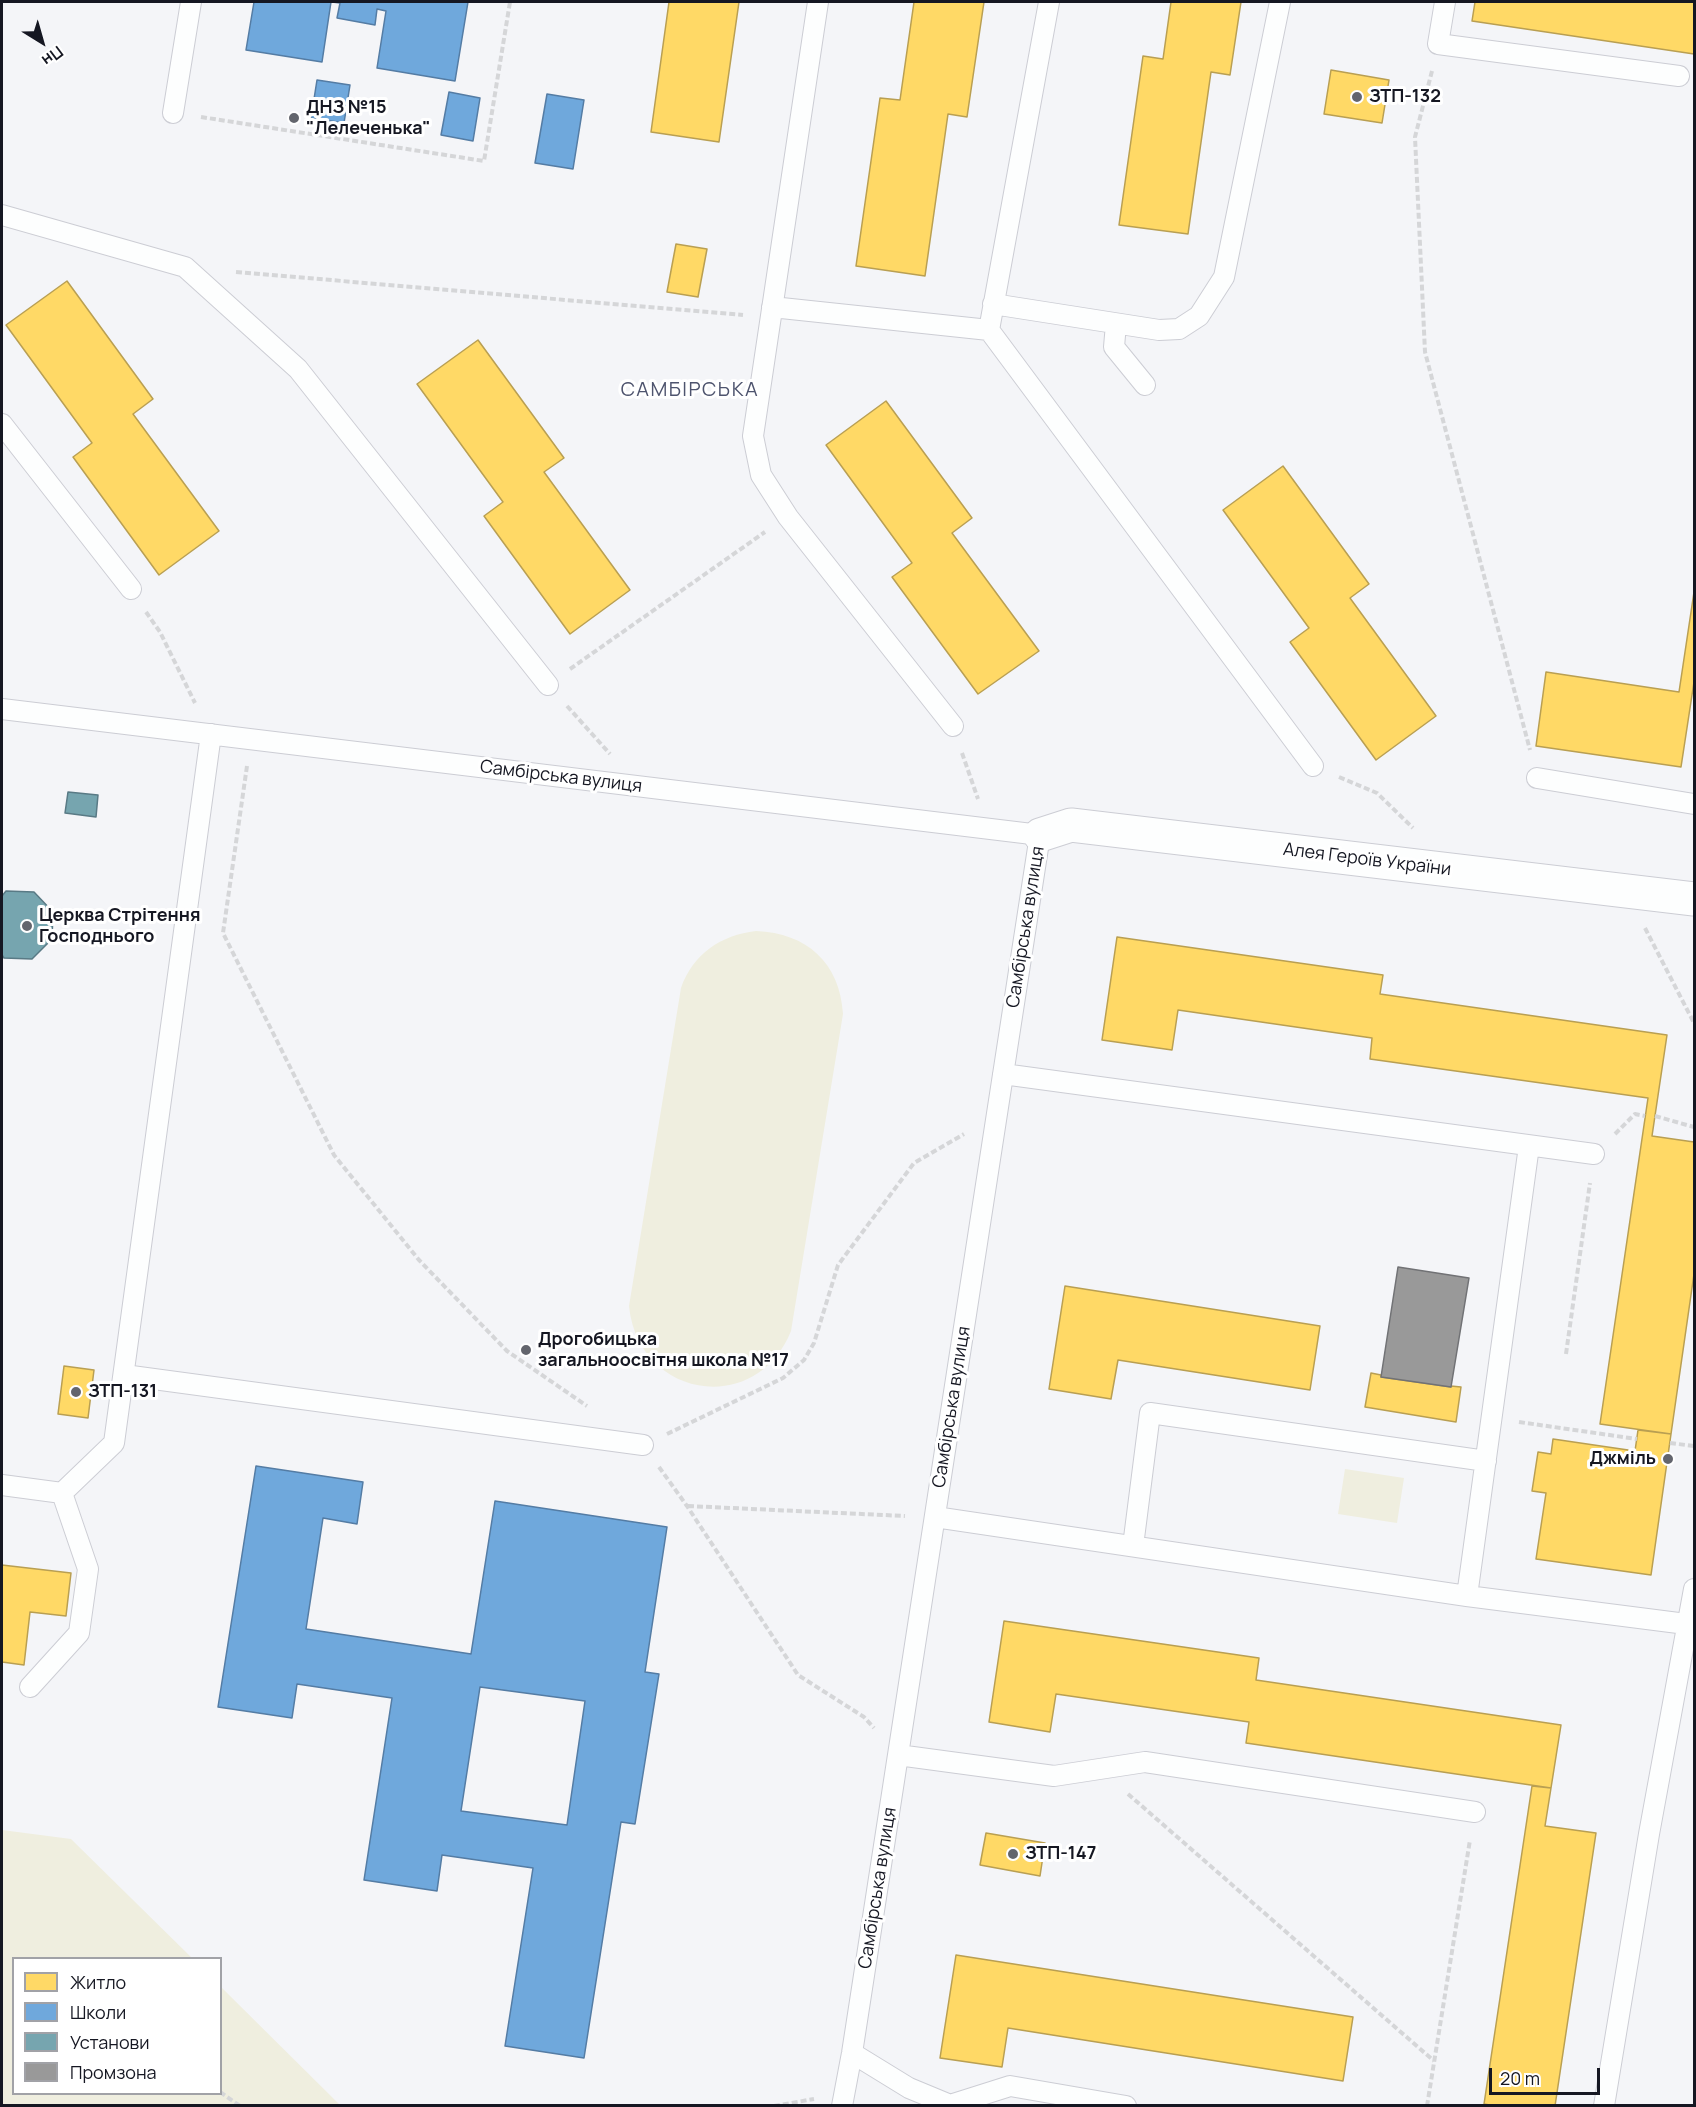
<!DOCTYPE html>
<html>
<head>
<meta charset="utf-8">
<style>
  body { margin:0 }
  #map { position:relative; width:1696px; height:2107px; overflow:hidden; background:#f4f5f8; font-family:Manrope,sans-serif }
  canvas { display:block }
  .frame { position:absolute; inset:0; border:3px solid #151722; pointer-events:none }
  .legend { position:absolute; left:12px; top:1957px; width:210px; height:138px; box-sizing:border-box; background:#fff; border:2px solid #a1a2a7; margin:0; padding:8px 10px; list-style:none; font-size:18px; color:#151722 }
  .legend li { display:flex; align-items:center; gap:12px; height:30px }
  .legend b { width:30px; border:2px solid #a1a2a7 }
  .north { position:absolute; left:12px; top:12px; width:60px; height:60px; -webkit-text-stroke:4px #fff; paint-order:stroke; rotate:143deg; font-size:16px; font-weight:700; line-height:24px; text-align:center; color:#151722 }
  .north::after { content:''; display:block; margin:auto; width:21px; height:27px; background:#151722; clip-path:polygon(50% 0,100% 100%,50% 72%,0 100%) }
  .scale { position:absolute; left:1489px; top:2068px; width:111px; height:27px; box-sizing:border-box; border:3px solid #151722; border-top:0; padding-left:8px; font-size:18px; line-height:21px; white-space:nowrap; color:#151722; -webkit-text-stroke:4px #fff; paint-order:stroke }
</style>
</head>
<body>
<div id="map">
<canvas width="1696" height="2107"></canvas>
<div class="frame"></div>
<ul class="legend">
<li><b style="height:16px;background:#ffd966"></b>Житло</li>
<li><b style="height:16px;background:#6fa8dc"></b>Школи</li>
<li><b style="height:16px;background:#76a5af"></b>Установи</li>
<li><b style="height:16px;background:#999"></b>Промзона</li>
</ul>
<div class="north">Пн</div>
<div class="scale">20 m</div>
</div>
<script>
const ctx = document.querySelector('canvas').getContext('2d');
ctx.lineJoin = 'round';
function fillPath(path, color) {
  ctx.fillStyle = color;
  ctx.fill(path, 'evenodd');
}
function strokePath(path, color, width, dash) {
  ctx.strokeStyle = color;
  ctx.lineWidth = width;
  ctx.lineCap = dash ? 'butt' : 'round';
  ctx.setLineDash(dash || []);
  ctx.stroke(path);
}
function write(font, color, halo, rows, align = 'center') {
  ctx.font = font + ' Manrope,sans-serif';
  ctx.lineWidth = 6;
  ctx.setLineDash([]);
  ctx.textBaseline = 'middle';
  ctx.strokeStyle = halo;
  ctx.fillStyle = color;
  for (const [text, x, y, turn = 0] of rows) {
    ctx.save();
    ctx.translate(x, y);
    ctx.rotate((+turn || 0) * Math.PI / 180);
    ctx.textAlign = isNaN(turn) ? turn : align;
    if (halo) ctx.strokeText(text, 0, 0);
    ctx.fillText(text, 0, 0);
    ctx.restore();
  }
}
fillPath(new Path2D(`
  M756,931C807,933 840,963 843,1014L791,1331C756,1418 638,1398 629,1306L681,988C693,954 721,935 756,931Z
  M1345,1469L1404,1478L1397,1523L1338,1514Z
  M2,1830L71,1839L192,1958H14V2094H220L221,1987L340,2105H2Z`), '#efeedf');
const homes = new Path2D(`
  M669,2H739L719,142L651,132Z
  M914,2H984L967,117L948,114L925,276L856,266L880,98L900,100Z
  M1171,2H1241L1230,75L1211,72L1188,234L1119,225L1143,56L1163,59Z
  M1475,2H1694V54L1472,21Z
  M1331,70L1389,80L1382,123L1324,114Z
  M676,244L707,249L698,297L667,292Z
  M67,281L153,399L133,414L219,531L159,575L73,457L92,443L6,325Z
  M478,340L564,458L544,472L630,590L570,634L484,516L503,502L417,384Z
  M886,401L972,518L952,533L1039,651L978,694L892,577L912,563L826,445Z
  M1283,466L1369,584L1350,598L1436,716L1376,760L1290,642L1309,628L1223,510Z
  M1694,592V682L1681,767L1536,746L1546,672L1679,692Z
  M1117,937L1383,975L1380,994L1667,1035L1652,1136L1694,1142V1274L1671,1434L1600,1424L1648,1098L1370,1059L1372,1038L1178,1010L1172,1050L1102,1040Z
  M1065,1286L1320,1326L1310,1390L1118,1360L1111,1399L1049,1389Z
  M64,1366L94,1370L88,1418L58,1414Z
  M1371,1373L1381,1375V1377L1451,1387V1386L1461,1387L1456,1422L1365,1407Z
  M1638,1430L1671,1434L1651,1575L1536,1559L1546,1493L1532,1491L1538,1452L1551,1454L1553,1439L1635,1451Z
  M2,1565L71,1573L66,1616L30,1612L24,1665L2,1662Z
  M1004,1621L1259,1658L1256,1680L1561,1725L1551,1788L1246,1743L1249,1722L1056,1694L1050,1732L989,1722Z
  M1532,1786L1551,1788L1545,1826L1596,1833L1555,2106H1495L1484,2104Z
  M986,1833L1045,1843L1040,1876L980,1865Z
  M956,1955L1353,2017L1343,2081L1008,2028L1002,2067L940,2058Z`);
fillPath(homes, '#ffd966');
strokePath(homes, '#b99f52', 1.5);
const schools = new Path2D(`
  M254,2H331L322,62L246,50Z
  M332,2H468L455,81L377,68L386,11L377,9L375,25L337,18L340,3Z
  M317,80L350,85L344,123L311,118Z
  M449,92L480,98L473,141L441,135Z
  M547,94L584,100L573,169L535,163Z
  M256,1466L363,1482L357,1524L323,1518L306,1629L471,1654L495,1501L667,1527L645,1672L659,1674L635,1824L621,1822L584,2058L505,2046L533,1868L442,1855L437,1891L364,1880L392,1698L297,1684L292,1718L218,1707ZM480,1687L585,1701L567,1825L461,1811Z`);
fillPath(schools, '#6fa8dc');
strokePath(schools, '#547ca4', 1.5);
const public = new Path2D(`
  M68,792L98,795L96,817L65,813Z
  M6,891L34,892L53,912L52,939L32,959L4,958L2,955V896Z`);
fillPath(public, '#76a5af');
strokePath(public, '#597a85', 1.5);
const industry = new Path2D(`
  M1398,1267L1469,1278L1451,1387L1381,1377Z`);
fillPath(industry, '#999');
strokePath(industry, '#717275', 1.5);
const lane = new Path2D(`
  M818,2L753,436L761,475L788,517L953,726
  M1049,2L989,330L1313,766
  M1445,2L1438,44L1679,76
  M173,113L191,2
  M2,215L185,267L298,369L548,685
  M993,304L1159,330L1179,329L1199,316L1224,277L1280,2
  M772,307L989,330
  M1116,324L1114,347L1145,385
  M2,424L131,589
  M2,709L1040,835L852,2053L842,2106
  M1537,778L1694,804
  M1003,1074L1594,1154
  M124,1375L643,1445
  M2,1485L62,1493L114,1443L211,734
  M935,1517L1467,1596L1694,1625
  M1133,1546L1150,1413L1486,1461
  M1467,1596L1529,1146
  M30,1687L79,1633L88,1569L62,1493
  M898,1755L1054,1776L1145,1762L1475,1812
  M852,2053L909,2088L950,2105L1010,2086L1126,2106
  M1604,2106L1649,1834L1694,1589`);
const street = new Path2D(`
  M1040,835L1071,825L1694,899`);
strokePath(lane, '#cccdd4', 22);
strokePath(street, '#cccdd4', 35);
strokePath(new Path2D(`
  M1432,71L1415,137L1425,352L1530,750
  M201,117L484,161L510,2
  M236,272L743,315
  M146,612L160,632L195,703
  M570,669L765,532
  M567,706L610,754
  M962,753L978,799
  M247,766L223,933L334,1155L419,1260L507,1351L587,1406
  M1339,777L1377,793L1413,828
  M1645,928L1694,1023
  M1655,1116L1694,1127
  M1615,1134L1635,1114L1645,1116
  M1566,1354L1590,1183
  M1519,1422L1637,1439
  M667,1434L783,1378L804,1360L814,1343L838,1265L914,1163L964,1134
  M1670,1443L1694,1446
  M659,1467L687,1506L798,1675L864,1717L874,1728
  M688,1506L905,1516
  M1128,1794L1434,2061
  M220,2092L240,2106
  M774,2106L814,2099
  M1427,2106L1470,1840`), '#d5d6d8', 4, [6, 3]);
strokePath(lane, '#fdfefe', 20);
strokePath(street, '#fdfefe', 33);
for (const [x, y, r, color] of [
  [1357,97,6,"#63656d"],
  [294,118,6,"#63656d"],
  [27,926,6,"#63656d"],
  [526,1350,6,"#63656d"],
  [76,1392,6,"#63656d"],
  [1668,1459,6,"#63656d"],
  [1013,1854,6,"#63656d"]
]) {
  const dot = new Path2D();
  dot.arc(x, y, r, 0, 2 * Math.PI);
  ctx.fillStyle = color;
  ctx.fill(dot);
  strokePath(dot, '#fff', 2);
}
write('bold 18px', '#151722', '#fff', [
  ["ЗТП-132",1369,97],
  ["ДНЗ №15",306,108],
  ["\"Лелеченька\"",306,129],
  ["Церква Стрітення",39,916],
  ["Господнього",39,937],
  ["Дрогобицька",538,1340],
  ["загальноосвітня школа №17",538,1361],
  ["ЗТП-131",88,1392],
  ["Джміль",1656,1459,"right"],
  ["ЗТП-147",1025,1854]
], 'left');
write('18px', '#151722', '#fff', [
  ["Самбірська вулиця",561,777,7],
  ["Алея Героїв України",1367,860,7],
  ["Самбірська вулиця",1026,927,-81],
  ["Самбірська вулиця",952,1407,-81],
  ["Самбірська вулиця",878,1888,-81]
]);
ctx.letterSpacing = '1.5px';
write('20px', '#4e546e', '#fff', [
  ["САМБІРСЬКА",690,390]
]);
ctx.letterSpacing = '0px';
</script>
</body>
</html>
